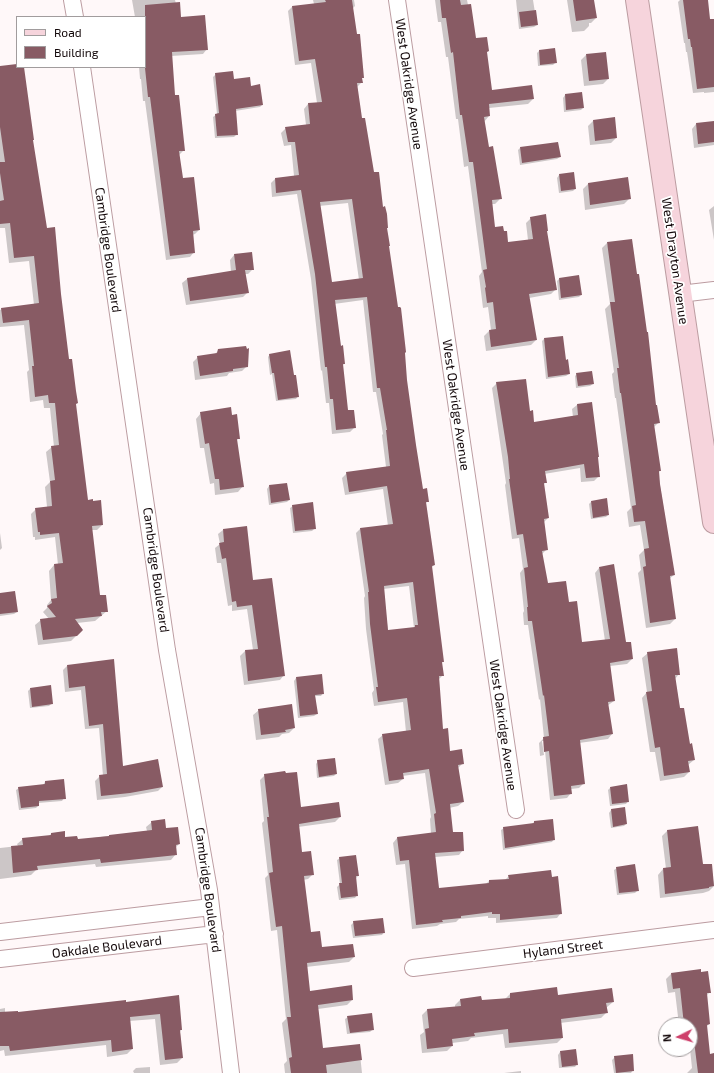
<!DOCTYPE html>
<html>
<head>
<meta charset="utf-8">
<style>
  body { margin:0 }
  #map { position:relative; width:714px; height:1073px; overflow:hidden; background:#fff8f9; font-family:"Exo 2",sans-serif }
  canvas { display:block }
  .legend { position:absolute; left:16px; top:16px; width:130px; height:52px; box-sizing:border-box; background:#fff; border:1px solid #a19c9d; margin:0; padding:5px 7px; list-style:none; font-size:12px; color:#13080a }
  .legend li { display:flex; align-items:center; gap:8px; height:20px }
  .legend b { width:20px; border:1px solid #a19c9d }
  .north { position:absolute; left:658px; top:1017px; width:40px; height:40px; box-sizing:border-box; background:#fff; border:1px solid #a19c9d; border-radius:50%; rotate:265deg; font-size:11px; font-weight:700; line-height:16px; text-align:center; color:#13080a }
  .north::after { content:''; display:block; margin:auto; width:14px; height:18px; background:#ce406b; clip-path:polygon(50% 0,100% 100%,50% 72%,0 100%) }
</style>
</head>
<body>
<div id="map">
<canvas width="714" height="1073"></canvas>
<ul class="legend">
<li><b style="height:5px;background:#f6d4dc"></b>Road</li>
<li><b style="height:11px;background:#885b64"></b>Building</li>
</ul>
<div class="north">N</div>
</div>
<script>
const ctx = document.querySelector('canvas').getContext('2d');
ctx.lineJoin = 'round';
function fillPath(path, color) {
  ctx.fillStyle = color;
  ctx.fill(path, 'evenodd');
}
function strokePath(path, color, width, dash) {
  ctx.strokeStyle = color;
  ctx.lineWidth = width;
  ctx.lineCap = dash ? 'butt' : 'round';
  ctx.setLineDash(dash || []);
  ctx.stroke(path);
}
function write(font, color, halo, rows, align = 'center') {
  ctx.font = font + ' "Exo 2",sans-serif';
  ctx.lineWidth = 3.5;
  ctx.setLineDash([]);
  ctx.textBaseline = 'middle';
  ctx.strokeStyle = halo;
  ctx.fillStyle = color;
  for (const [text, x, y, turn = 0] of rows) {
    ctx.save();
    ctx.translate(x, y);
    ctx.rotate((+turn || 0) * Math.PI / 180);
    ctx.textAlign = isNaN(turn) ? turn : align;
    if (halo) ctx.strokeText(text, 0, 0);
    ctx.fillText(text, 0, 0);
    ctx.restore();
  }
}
fillPath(new Path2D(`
  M132,0H175L180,18L207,49L203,54L171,56L174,96L184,150L179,155L182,180L199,230L195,234L192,235L194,252L190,257L166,260L145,101H143L141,79H140L139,67H145V17H135Z
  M313,0H354L355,6L352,9L363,77L361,79L362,82L357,87L361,119L373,173L387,228L386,229L388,247L404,353L406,380L422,490L428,501L425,504L434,565L431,568L443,662L441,663L443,675L438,680L442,730L449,752L463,763L458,768L463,802L458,806L449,808L452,834L463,850L459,855L435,857L438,890L486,884L489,881L505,880L509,876L561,913L557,918L496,923V918H488V916L459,919L456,922L440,924L437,926L412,929L405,864L396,865L393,843L397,838L431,834L430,819L431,817L425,773L402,776L403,779L398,783L385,785L378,739L383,735L406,732L403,702L374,706L372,693L374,690L366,629L364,598L365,596L356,533L360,529L388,526L383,489L345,495L342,478L347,473L386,467L382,435L383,434L376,392H373L363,300L334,304L340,347L344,364L342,366L347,412L355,427L350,432L332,434L329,403H326L322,370L321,371L311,279L297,194L272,197L271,183L275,179L294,176L291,145L284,146L281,133L286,128L306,125L304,109L308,104L317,103L311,63L295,65L288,11L292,7L314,4ZM348,203L359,280L331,283L319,206ZM409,586L414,628L388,631L383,589Z
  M435,0H467L475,40L486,53L491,91L533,99L528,104L489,108V116L484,122L488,148L500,199L495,204H491L494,228L508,244L528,240L526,223L531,218L546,231L556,289L551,294L529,298L536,340L531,345L486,351L484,336L489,331L491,330L488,307L483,308L479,276L482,272L468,166L464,167L458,119H456L448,57H446L441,22H438Z
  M516,0H533L537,25L534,27L519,29Z
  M567,0H593L596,18L591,23H589V26L584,31L572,32Z
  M680,0H707L709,21L714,20V92L704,93V92L693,93L687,52H686L685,43H684L678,2Z
  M554,49L556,62L553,65L538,66L537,53L539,51Z
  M586,55L608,79L603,84L584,86L581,60Z
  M17,65V67H23L32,140L46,229L60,294L87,501L102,525L97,530H91L99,596L107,611L95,621L77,623L76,636L71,641L38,645L35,625L41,620L49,619L43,612L47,608V605L51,600L49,571L54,565H58L55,537L35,540V537H33L31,514L36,509L47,507L45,487L50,482L46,452L52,447H54L50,408H44L43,400L30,402L27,372L29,370L24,325L0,327V310L2,309L34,305L29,261L9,263L5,228H0V67Z
  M216,74L250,87L262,105L260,107L235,111L237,134L234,137L215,138L213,117L217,114L213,77Z
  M565,95L583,108L581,110L564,112L563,98Z
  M614,118L616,138L611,143L590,145L588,126L593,121Z
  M714,122V145L694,148L692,129L696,124Z
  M520,148L560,157L557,159L520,165L518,150Z
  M559,175L575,189L573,191L559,193L557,178Z
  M627,179L629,199L624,204L585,210L583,189L588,184Z
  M714,206V240L709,210Z
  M607,243L659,422L654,427L660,471L658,473L674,575L669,579L675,619L670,624L646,628L638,573L641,570L639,555L644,550L640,525L629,527L627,512L631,508L616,398H615L612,374L614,372L605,309L610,304L602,248Z
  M234,255L253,269L248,274H245L248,292L243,297L186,305L182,283L187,279L231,272L230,260Z
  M559,279L581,295L579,297L559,300L557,281Z
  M544,339L565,361L569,374L566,376L546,379L542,341Z
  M219,350L247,366L242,371L229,373L227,376L195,380L193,362L198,357L215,354Z
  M270,354L298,396L296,399L276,401L272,374L270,375L268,357Z
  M577,374L593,384L590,386L576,388L575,376Z
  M497,383L529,412L533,423L573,417L572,409L577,405L591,403L599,476L594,481L581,482L580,468L544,474L546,482L543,485L548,518L543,523L547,549L542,554L547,584L568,603L581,643L605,641L595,573L599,568L632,659L627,664L610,666L614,701L607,706L612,734L608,739L579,743L583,784L579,788L571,789V793L567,798L550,800L544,741H542L544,755L540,756L539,743L544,738L540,699L539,700L528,625H524L523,613L524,611L520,573L523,569L519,538L512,539L505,485L506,483L492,388Z
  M201,413L239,438L236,441L243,486L238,492L215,495L214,483L210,484L204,448H200L196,419Z
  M286,484L289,500L287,502L269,505L267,489L269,486Z
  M591,502L608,515L606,517L591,519L589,504Z
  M293,506L315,528L312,531L293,533L290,508Z
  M223,530L252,582L284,675L280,680L244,685L240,656L245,651L253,650L247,609L232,611V605L228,606L221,563H217L215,548L220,544L218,534Z
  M0,533L2,548L0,550Z
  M0,594L17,612L14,614L0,616Z
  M648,653L679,674L675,679L680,710L694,760L688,765L689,772L684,777L660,781L655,752H650L642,698L647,692L642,658Z
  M113,660L122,767L162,787L158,791L125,797L97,800L95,781L100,776H103L99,728L85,729L81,690L65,692L63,670L67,666Z
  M321,675L323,693L321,696H315L317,714L314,716L298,718L294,681L296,678Z
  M30,689L52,703L49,706L30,708L28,691Z
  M259,710L294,728L289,733L282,734L279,737L256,740L253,715Z
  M318,761L336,774L334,776L317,778L316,764Z
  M265,775L300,808L340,817L335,822L298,827L301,853L313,874L308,879L303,880L310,933L322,948L354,957L349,962L306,967L309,992L352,1000L347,1005L318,1009L322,1049L359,1045L362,1073H285L284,1064L287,1061L282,1023L286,1019L277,930L271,931L265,878L268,875L262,823L264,821L260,780Z
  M45,782L64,798L62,801L38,803V806L36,808L19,810L16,790L19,788L43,785Z
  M610,788L628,801L626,804L610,806L608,790Z
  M624,809L626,824L624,826L611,828L609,813L611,810Z
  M152,822L165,829L179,844L176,847V854L171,860L96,867L95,864L36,870L31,875L0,879V848L18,846L17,844L23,839L49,836L51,834L64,839L77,840L147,831L146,827Z
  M534,822L554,839L552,842L503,850L501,830L504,828L532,824Z
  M668,830L702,865H711L714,886L709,891L703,893L660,898L658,875L663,869H666L662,836Z
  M340,858L358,876L355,879L357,895L355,898L339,900L337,887L340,884L337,860Z
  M617,868L638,890L635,893L617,895L614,870Z
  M354,922L384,932L382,935L353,938L351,925Z
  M700,973L710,992L706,996L709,1024L706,1027L709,1055L714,1054V1073H687L692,1068L690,1049V1025H679L675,992L668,993L666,979L671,974Z
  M510,994L557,996L613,1002L606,1008V1013L601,1018L560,1023L562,1038L557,1043L505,1048L503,1034L471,1038L468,1041L452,1043V1046L447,1051L422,1053L420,1035L424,1032L422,1015L427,1010L455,1007V1005L460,1000L481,1001L505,999Z
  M178,997L181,1030L180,1032L182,1058L177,1063L160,1065L155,1019L129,1021L132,1049L127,1054L107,1057L106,1045L5,1056L4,1050L0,1051V1009L5,1008V1013H17L125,1004Z
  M348,1017L373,1029L370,1032L347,1034L345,1019Z
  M560,1052L577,1064L575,1067L559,1068L558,1055Z
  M615,1057L633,1070L631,1073H614L612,1060Z
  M150,1067V1073H134L133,1071L136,1068Z
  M521,1071V1073H504Z`), '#0003');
fillPath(new Path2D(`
  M325,0H352L357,34H360L364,78H362L363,83H357L362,118H365L374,172H379L383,207L385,206L387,214L388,228H387L390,246H389L398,307H400L401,308L406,352L405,353L407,380L416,445L423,489L427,488L429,502H426L435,565L432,566L444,662H442L444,676H439L443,729L448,728L450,751L462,749L464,764L458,765L464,802L450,804L453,832H463L464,851L435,853L439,888L489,883V880L509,879L508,875L551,870L552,877L558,876L562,914L500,920V914H492V912L461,916V918L442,920L443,922L416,925L409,860L400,861L397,837L436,832L434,814L436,813L429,769L403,773L404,779L389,781L382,734L411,730L407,698L378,702L376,687H378L370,624L368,592H369L360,528L393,524L387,486L349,492L346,472L390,466L386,430H387L380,388H377L367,297L335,300L341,346L343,345L345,364H343L348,410H354L356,428L336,430L333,399H330L327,367H325L315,274L301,190L276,193L275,178L299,175L295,142H288L285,127L310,124L308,103L322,102L315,59L299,61L292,6L326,2ZM352,199L363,278L332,282L320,202ZM413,582L418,625H415V627L388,630L384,586Z
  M440,0H460L461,5L471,4L476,38L487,37L489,51L487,52L492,90L532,85L534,99L489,104L490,116L484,117L489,147L493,146L502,199L492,200L495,227L503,226L504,231H507L508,242L533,239L530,217L546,214L548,231H547L557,290L529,294L537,340L491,347L489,330L496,329L493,302L487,303L485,288L486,287L483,270L487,269L473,162H469L462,115H460L453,52L451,53L446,18H442Z
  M573,0H594L597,18L576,21Z
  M683,0H708L710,19H714V87L697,89L692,47H691L690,39H688Z
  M180,2L181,17L205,15L208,50L172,52L175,95H179L185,151H179L183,178L194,177L200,230L193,231L195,253L170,256L150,97H148L145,68V5Z
  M536,10L538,25L521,27L519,12Z
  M555,48L557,63L540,65L539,50Z
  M606,52L609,79L589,81L586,54Z
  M17,64V67H24L34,140H33L47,228L55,227L61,294L69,359H72L76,391L78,403L76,404L88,500L93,499V501L101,500L103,525L92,526L100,595H106L108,612H101L102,616L75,619L83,630L77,636L43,640L40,619L56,617L47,606L52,603L51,599L57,598L54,564L63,563L59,533L40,535V532H38L35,508L52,506L50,481L55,480L51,446L59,445L55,403H49L48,395L35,397L32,366H34L29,320L3,323L1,308L39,303L34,256L14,258L10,223L0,224V201L4,200L0,173V162H5L0,127V66Z
  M233,71L234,79L250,77L251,86L260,84L263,105L236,109L238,135L217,136L215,114L219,113L215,73Z
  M582,92L584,108L566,110L565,94Z
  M615,117L617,138L595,141L593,120Z
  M714,121V142L698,144L696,123Z
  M558,142L561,157L522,163L520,147Z
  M574,172L576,189L561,191L559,174Z
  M628,177L631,199L590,205L588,183Z
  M632,239L637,274H639L647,332H648L656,405H657L660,423L654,424L661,471H659L660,484L675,575L670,576L676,619L650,623L643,567L646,566L644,549L649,548L645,521L634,522L632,506L636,505L621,393H620L617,368H619L610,302H615L607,242Z
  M252,252L254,270H245L249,293L190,301L187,278L236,270L234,254Z
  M579,275L582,295L561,298L559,278Z
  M563,336L566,360L568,359L570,374L548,377L544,338Z
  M246,346L247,349L249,348L248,367L233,369V371L200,376L197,356L217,353L218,349Z
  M290,350L294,375H296L299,397L278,400L274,373H272L269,354Z
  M592,371L594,384L578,386L576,373Z
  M526,379L530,411L533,410L534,422L578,415L577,404L592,402L599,457H598L600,477L586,478L584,464L545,471L547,483H544L549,518L544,519L548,550L542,551L548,583L566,581L569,602L577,601L582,642L610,639L599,567L614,564L626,642H631L633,659L610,663L615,701L608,702L613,734L580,740L585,784L571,786L572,794L554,796L549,751L544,752L543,737L549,736L544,695L543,696L532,621H528L527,607H528L524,568L528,567L523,534L517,535L509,479H510L508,457L496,382Z
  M231,407L232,415L237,414L240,439H237L244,487L220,490L219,479H215L209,443L205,444L200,412Z
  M287,483L290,500L271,503L269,485Z
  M607,498L609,515L593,518L591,501Z
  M313,502L316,529L295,531L292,505Z
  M247,526L253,580L272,578L285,676L248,681L245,650L258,649L252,605L237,607L236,601L232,602L226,558L222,559L219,543L224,542L223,529Z
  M15,591L18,612L0,614V593Z
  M677,648L680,675H675L680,708H684L690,744L692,743L695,760L688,761L690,772L664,776L660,747L655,748L646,692L652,691L647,652Z
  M114,659L123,766L158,759L163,787L130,793L101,796L99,775L107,774L103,724L89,726L85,686L69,688L67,665Z
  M322,674L324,694L315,695L318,714L300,716L296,677Z
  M51,685L53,704L32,707L30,688Z
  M292,704L295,728L285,730L286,732L261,735L258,709Z
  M335,758L337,774L319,777L317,760Z
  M285,771L286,773L297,772L301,807L339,802L341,817L299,824L302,852L311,851L314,875L304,876L311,932L320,931L322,947L353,944L355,957L307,963L310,991L352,985L353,1000L318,1005L323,1048L360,1044L362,1060L326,1065L327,1073H291L289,1058L292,1057L287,1017H291L282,926L276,927L269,873L273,872L267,817H269L264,774Z
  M64,779L66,799L39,801V806L21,808L18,787L45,784V781Z
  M627,784L629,802L612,804L610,787Z
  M625,807L627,824L613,827L611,809Z
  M165,819L166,828L178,827L180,844L176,845L177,855L101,863L100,859L37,866L38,870L13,873L11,846L23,845L22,838L51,835V833L65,831V837L77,836L78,839L109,836V835L152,830L151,821Z
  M553,819L555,840L505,848L503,827L534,823V821Z
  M698,826L703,864H712L714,886L709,887V888L665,894L663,868L671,867L667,830Z
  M356,855L359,876H356L358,896L341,898L339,883H342L339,857Z
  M635,864L639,891L619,893L616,867Z
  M383,918L385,933L355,936L353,921Z
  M701,969V972L708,971L710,986L711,993H707L710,1024L707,1025L710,1054L714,1053V1073H698L693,1033H690V1025H684L680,988L673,989L671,973Z
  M557,987L558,995L612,988L614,1002L606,1003L608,1013L561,1019L563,1038L509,1043L508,1029L474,1033L475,1036L452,1039L453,1046L427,1049L425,1029L429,1028L427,1009L461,1006L460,999L481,996L482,1000L510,998V993Z
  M179,995L182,1030H180L183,1058L165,1060L160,1014L130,1017L133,1049L112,1052L111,1040L10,1051L9,1046H0V1012L18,1011V1012L126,1000V1002Z
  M372,1013L374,1030L350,1033L347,1016Z
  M576,1049L578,1065L562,1067L560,1051Z
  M633,1054L634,1071L616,1073L614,1056Z`), '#885b64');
const street = new Path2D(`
  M72,0L75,17
  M397,0L516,810
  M82,67L167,650L209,890L231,1073
  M680,294L714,290
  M0,932L211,907
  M0,959L215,934
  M413,968L714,930`);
const secondary = new Path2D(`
  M637,0L714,522`);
strokePath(street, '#bc9ca1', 18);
strokePath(secondary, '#bc9ca1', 24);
strokePath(street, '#fff', 16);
strokePath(secondary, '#f6d4dc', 22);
write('13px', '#13080a', '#fff', [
  ["West Oakridge Avenue",409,84,82],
  ["Cambridge Boulevard",108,250,82],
  ["West Drayton Avenue",675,261,82],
  ["West Oakridge Avenue",456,405,82],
  ["Cambridge Boulevard",156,570,82],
  ["West Oakridge Avenue",503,725,82],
  ["Cambridge Boulevard",208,890,82],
  ["Oakdale Boulevard",107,947,-7],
  ["Hyland Street",563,949,-7]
]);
</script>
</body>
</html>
